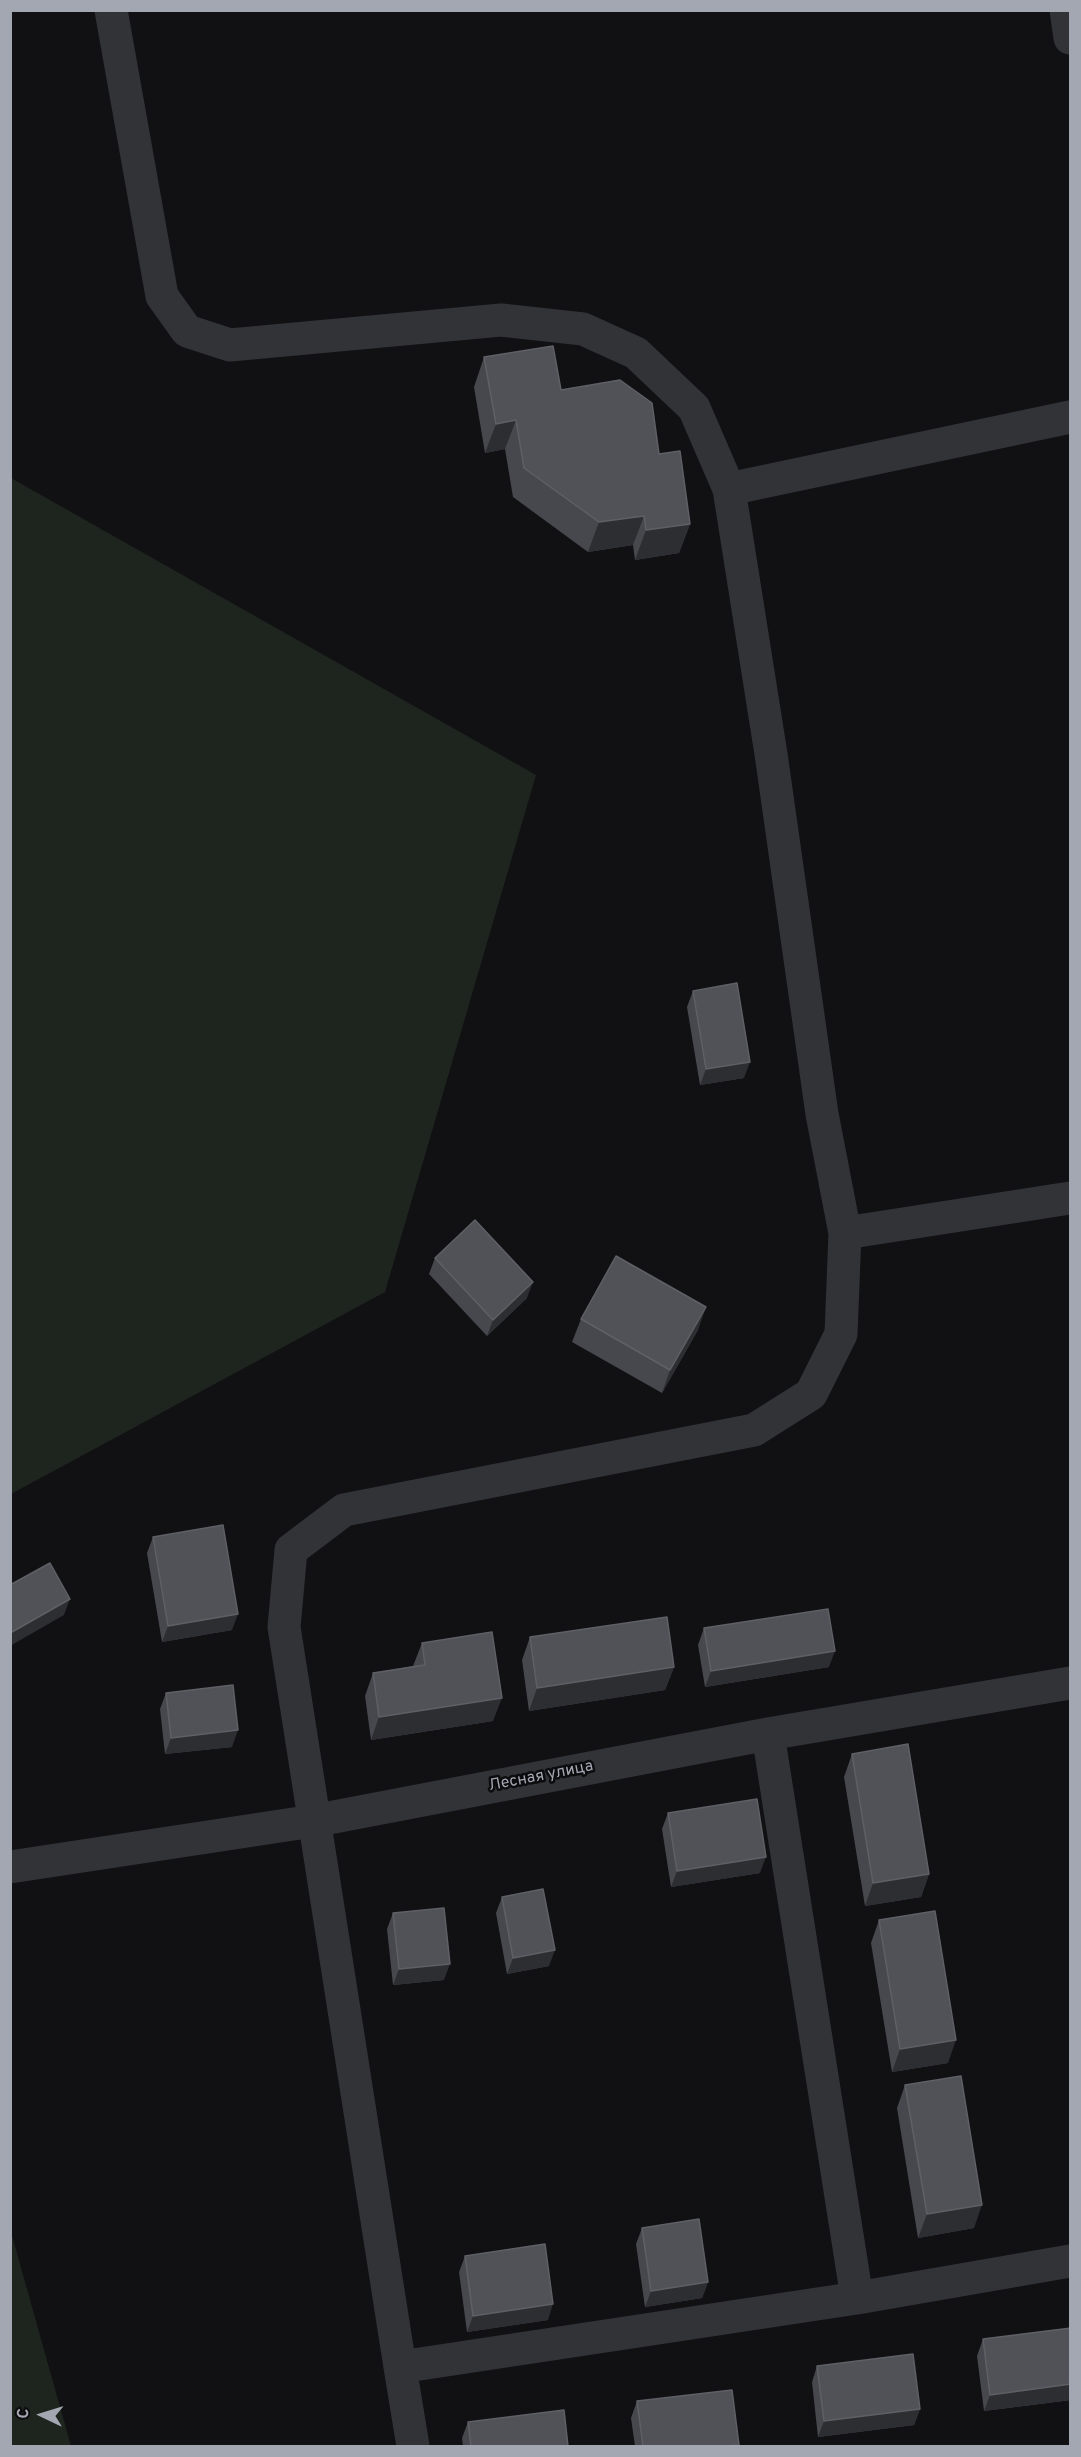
<!DOCTYPE html>
<html>
<head>
<meta charset="utf-8">
<style>
  body { margin:0 }
  #map { position:relative; width:1081px; height:2457px; overflow:hidden; background:#111113; font-family:Overpass,sans-serif }
  canvas { display:block }
  .frame { position:absolute; inset:0; border:12px solid #a3a7b2; pointer-events:none }
  .north { position:absolute; left:12px; top:2385px; width:60px; height:60px; -webkit-text-stroke:4px #0c0c0e; paint-order:stroke; rotate:274deg; font-size:16px; font-weight:700; line-height:24px; text-align:center; color:#a3a7b2 }
  .north::after { content:''; display:block; margin:auto; width:21px; height:27px; background:#a3a7b2; clip-path:polygon(50% 0,100% 100%,50% 72%,0 100%) }
</style>
</head>
<body>
<div id="map">
<canvas width="1081" height="2457"></canvas>
<div class="frame"></div>
<div class="north">С</div>
</div>
<script>
const ctx = document.querySelector('canvas').getContext('2d');
ctx.lineJoin = 'round';
function fillPath(path, color) {
  ctx.fillStyle = color;
  ctx.fill(path, 'evenodd');
}
function strokePath(path, color, width, dash) {
  ctx.strokeStyle = color;
  ctx.lineWidth = width;
  ctx.lineCap = dash ? 'butt' : 'round';
  ctx.setLineDash(dash || []);
  ctx.stroke(path);
}
function write(font, color, halo, rows, align = 'center') {
  ctx.font = font + ' Overpass,sans-serif';
  ctx.lineWidth = 5;
  ctx.setLineDash([]);
  ctx.textBaseline = 'middle';
  ctx.strokeStyle = halo;
  ctx.fillStyle = color;
  for (const [text, x, y, turn = 0] of rows) {
    ctx.save();
    ctx.translate(x, y);
    ctx.rotate((+turn || 0) * Math.PI / 180);
    ctx.textAlign = isNaN(turn) ? turn : align;
    if (halo) ctx.strokeText(text, 0, 0);
    ctx.fillText(text, 0, 0);
    ctx.restore();
  }
}
fillPath(new Path2D(`
  M11,478L536,775L385,1292L11,1494Z
  M10,2232H11L71,2446H11Z`), '#1e251f');
strokePath(new Path2D(`
  M111,10L162,296L187,331L230,345L501,320L583,329L636,353L694,408L729,489L771,754L822,1114L845,1233L841,1334L811,1394L754,1430L344,1510L291,1550L284,1627L400,2367L857,2298L1070,2261
  M1066,10L1070,38
  M729,489L1070,417
  M845,1233L1070,1198
  M768,1734L857,2298
  M10,1867L313,1821L768,1734L1070,1683
  M400,2367L413,2446`), '#323337', 33);
fillPath(new Path2D(`
  M484,357L561,390L659,454L690,524L679,553L635,560L633,545L588,552L513,497L505,449L485,453L474,387Z
  M693,991L744,1078L700,1085L687,1007Z
  M435,1258L527,1298L487,1336L429,1274Z
  M581,1319L698,1330L662,1393L572,1342Z
  M153,1537L232,1630L162,1642L147,1553Z
  M704,1628L829,1667L705,1687L698,1645Z
  M530,1637L674,1667L665,1690L529,1711L522,1660Z
  M422,1643L493,1721L371,1740L365,1696L373,1673L413,1666Z
  M166,1693L232,1747L165,1754L160,1709Z
  M852,1754L929,1874L921,1897L865,1906L844,1777Z
  M668,1813L760,1873L671,1887L662,1829Z
  M502,1897L549,1966L507,1974L496,1913Z
  M393,1913L444,1980L393,1985L387,1929Z
  M879,1920L948,2063L892,2072L871,1943Z
  M905,2085L974,2228L918,2238L897,2108Z
  M642,2228L708,2282L702,2298L645,2307L636,2244Z
  M465,2256L548,2320L467,2332L459,2272Z
  M1071,2328V2400L984,2411L977,2356L983,2339Z
  M817,2366L920,2409L914,2425L818,2437L812,2382Z
  M637,2401L739,2445V2446H635L631,2418Z
  M468,2422L568,2446H463L462,2438Z`), '#47484e');
fillPath(new Path2D(`
  M516,420L505,449L485,453L496,424Z
  M644,516L633,545L588,552L599,522Z
  M690,524L679,553L635,560L646,530Z
  M750,1062L744,1078L700,1085L706,1069Z
  M533,1282L527,1298L487,1336L493,1320Z
  M706,1307L698,1330L662,1393L670,1370Z
  M70,1599L64,1615L10,1646V1636L12,1632Z
  M238,1614L232,1630L162,1642L168,1626Z
  M835,1651L829,1667L705,1687L711,1671Z
  M674,1667L665,1690L529,1711L537,1688Z
  M502,1698L493,1721L371,1740L379,1717Z
  M238,1730L232,1747L165,1754L171,1738Z
  M766,1857L760,1873L671,1887L677,1871Z
  M929,1874L921,1897L865,1906L873,1883Z
  M555,1950L549,1966L507,1974L513,1958Z
  M450,1964L444,1980L393,1985L399,1969Z
  M956,2040L948,2063L892,2072L900,2049Z
  M982,2205L974,2228L918,2238L927,2214Z
  M708,2282L702,2298L645,2307L651,2291Z
  M553,2304L548,2320L467,2332L473,2316Z
  M1071,2384V2400L984,2411L990,2395Z
  M920,2409L914,2425L818,2437L824,2421Z`), '#2d2e32');
const building = new Path2D(`
  M553,346L561,390L620,380L652,403L659,454L680,451L690,524L646,530L644,516L599,522L524,468L516,420L496,424L484,357Z
  M737,983L750,1062L706,1069L693,991Z
  M475,1220L533,1282L493,1320L435,1258Z
  M616,1256L706,1307L670,1370L581,1319Z
  M223,1525L238,1614L168,1626L153,1537Z
  M50,1563L70,1599L12,1632L10,1629V1585Z
  M828,1609L835,1651L711,1671L704,1628Z
  M667,1617L674,1667L537,1688L530,1637Z
  M492,1632L502,1698L379,1717L373,1673L425,1665L422,1643Z
  M233,1685L238,1730L171,1738L166,1693Z
  M908,1744L929,1874L873,1883L852,1754Z
  M757,1799L766,1857L677,1871L668,1813Z
  M543,1889L555,1950L513,1958L502,1897Z
  M444,1908L450,1964L399,1969L393,1913Z
  M935,1911L956,2040L900,2049L879,1920Z
  M961,2076L982,2205L927,2214L905,2085Z
  M699,2219L708,2282L651,2291L642,2228Z
  M545,2244L553,2304L473,2316L465,2256Z
  M1071,2328V2384L990,2395L983,2339Z
  M913,2354L920,2409L824,2421L817,2366Z
  M732,2390L739,2445L724,2446H643L637,2401Z
  M564,2410L568,2446H471L468,2422Z`);
fillPath(building, '#515258');
strokePath(building, '#5e6066', 1.5);
write('16px', '#a3a7b2', '#0c0c0e', [
  ["Лесная улица",541,1777,-11]
]);
</script>
</body>
</html>
